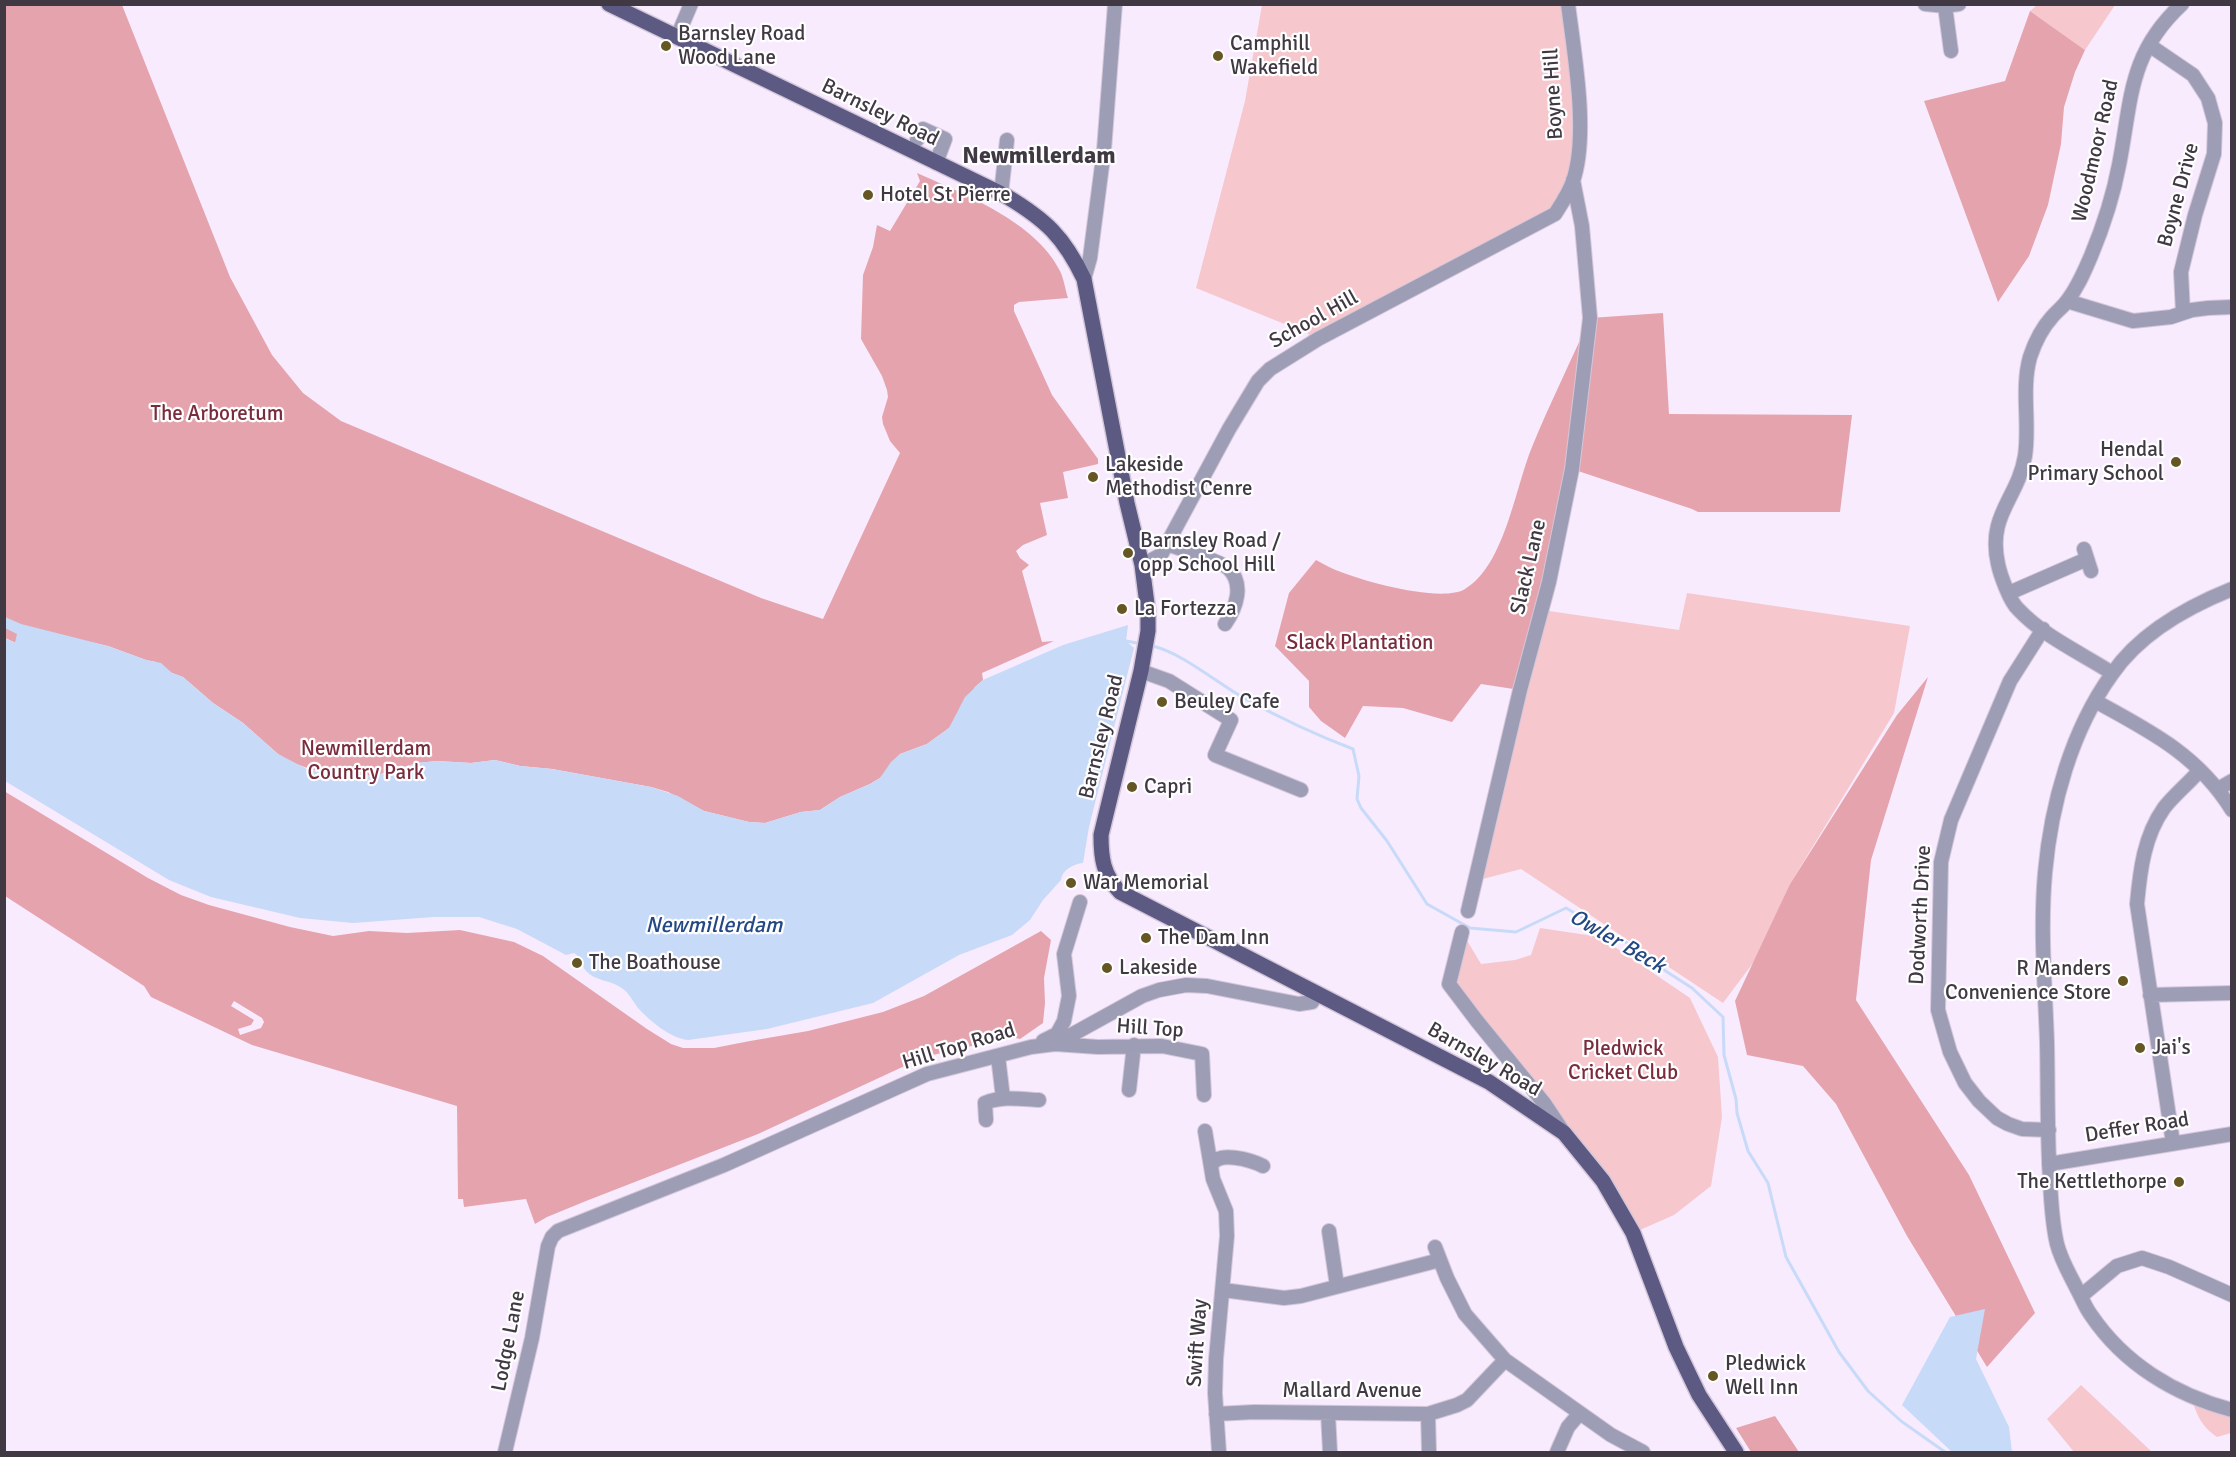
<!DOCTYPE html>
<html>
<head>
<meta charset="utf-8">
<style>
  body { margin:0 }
  #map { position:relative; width:2236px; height:1457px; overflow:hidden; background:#f8ebfe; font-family:Signika,sans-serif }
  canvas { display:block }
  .frame { position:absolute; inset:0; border:6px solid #403943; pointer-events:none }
</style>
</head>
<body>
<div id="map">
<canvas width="2236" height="1457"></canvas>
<div class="frame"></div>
</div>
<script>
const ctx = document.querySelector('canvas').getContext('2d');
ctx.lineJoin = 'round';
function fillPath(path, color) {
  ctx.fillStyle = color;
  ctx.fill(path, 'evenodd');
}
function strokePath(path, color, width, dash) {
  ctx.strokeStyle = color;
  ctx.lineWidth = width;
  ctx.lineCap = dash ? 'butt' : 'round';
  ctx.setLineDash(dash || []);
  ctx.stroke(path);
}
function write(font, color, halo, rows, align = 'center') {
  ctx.font = font + ' Signika,sans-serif';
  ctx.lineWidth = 4.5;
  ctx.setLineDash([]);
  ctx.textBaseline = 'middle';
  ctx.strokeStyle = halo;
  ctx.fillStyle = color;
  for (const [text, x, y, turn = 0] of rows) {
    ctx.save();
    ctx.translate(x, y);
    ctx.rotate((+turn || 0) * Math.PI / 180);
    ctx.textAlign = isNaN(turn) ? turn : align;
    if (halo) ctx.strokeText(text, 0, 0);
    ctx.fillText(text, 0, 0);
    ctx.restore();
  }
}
fillPath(new Path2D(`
  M1262,5H1568L1578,155L1555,214L1300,349L1309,334L1196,288L1245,101Z
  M2037,5H2115L2085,50L2030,11Z
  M1687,593L1910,626L1894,713L1790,884L1759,955L1723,1003L1521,869L1475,881L1542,610L1679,630Z
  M1540,928L1600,937L1690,998L1718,1057L1722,1117L1711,1186L1674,1215L1633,1233L1449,984L1462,932L1481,964L1515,960L1531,955Z
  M2081,1385L2152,1452H2074L2047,1419Z
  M2191,1397L2231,1410V1433L2217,1437C2201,1426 2197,1415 2191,1397Z`), '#f6c7cd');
fillPath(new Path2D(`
  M5,5H122L230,277L272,355L303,393L341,421L761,598L823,619L900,453L890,441L883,424L882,417L888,397L887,390L882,376L861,339L863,275L873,247L877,225L890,231L920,181L917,173C964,194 1036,222 1060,271C1064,279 1065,289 1068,298L1019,302L1014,305V311L1052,395L1098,459V464L1063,472L1068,498L1040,503L1047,535L1023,545L1016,551L1020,558L1029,565L1022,571L1042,642L1054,641L982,673L983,680L975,687L949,728L927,744L900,754L880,778L870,784L840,797L820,810L801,812L765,823L749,822L704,811L668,792L651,787L552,769L520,766L495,760L471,763L437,761L417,763L374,776L322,773L293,763L278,754L243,723L213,703L183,677L172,673L156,662L146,660L108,646L58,635L18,637L16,643L5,638Z
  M2030,11L2085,50L2075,72L2064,107L2061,144L2048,205L2029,256L1998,302L1924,101L2005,81Z
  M1663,313L1669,414L1852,415L1840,512H1698L1692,509L1572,469L1520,690L1481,684L1452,722L1403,708L1363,706L1345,738L1321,721L1309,707V681L1275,646L1289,593L1316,560C1324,564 1332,569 1341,572C1366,582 1442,603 1465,589C1505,565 1515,488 1532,447C1550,403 1571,361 1590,318Z
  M1928,677L1871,860L1856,1000L1969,1175L2035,1313L1987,1367L1907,1236L1836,1104L1803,1066L1747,1055L1735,1001L1790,884L1897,715Z
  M4,791L148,878L181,895L209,905L290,927L333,936L369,931L407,933L460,930L514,942L543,956L647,1029L671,1044L683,1048H714L750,1041L808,1031L883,1012L924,996L1041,931L1051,940L1044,978L1045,1003L1043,1023L1020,1039L1011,1037L924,1057L758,1134L586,1201L547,1217L535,1224L526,1199L464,1207L463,1199H458L457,1106L252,1045L151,997L144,986L5,896ZM234,1001L262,1018L264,1022L261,1028L240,1035L238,1029L251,1025L254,1020L231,1006Z
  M1775,1416L1799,1452H1751L1736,1428Z`), '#e5a4ad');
fillPath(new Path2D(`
  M5,617L21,624L108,646L146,660L161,663L172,673L183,677L213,703L243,723L278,754L307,769L322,773L374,776L417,763L437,761L471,763L495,760L520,766L552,769L651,787L678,796L704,811L749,822L765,823L801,812L820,810L840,797L870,784L880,778L891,762L900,754L927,744L949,728L965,697L983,680L1063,645L1128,625L1126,641L1134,648L1089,827L1083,863C1073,864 1062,870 1061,880L1043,900L1030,920L1012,935L959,955L873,1003L767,1029L688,1040C670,1038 650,1021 638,1008C632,1000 629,992 620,987C610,980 595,981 586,971C581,965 582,957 574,953L566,955L517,929L479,917H434L353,923L300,918L211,897L169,880L5,781V638L15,643L17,634L5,628Z
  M1985,1309L1976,1359L2009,1427L2012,1452H1952L1902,1405L1950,1317Z`), '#c7daf8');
strokePath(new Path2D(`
  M1126,641L1142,644
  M1152,646C1181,652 1217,683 1244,698C1278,717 1316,735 1353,749L1359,776L1357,799L1361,808L1387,841L1427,904L1470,928L1516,932L1566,908L1650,956L1661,968L1692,988L1723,1017L1724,1055L1736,1099L1737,1113L1748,1151L1768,1183L1786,1257L1839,1352L1868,1391L1901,1421L1945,1452`), '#c7daf8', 3);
const minor = new Path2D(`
  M1925,4L1945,6L1959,4
  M1945,6L1951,51
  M677,37L691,4
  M2149,45L2193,75L2208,98L2215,123L2214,154L2195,215L2181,272L2183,313
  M917,140L923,129L945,139L936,163
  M1001,194L1007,140
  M1084,279L1090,258L1104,150L1115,4
  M2067,301L2133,321L2171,317L2192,310L2208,308L2232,307
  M1167,544C1180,549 1218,560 1228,568C1245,584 1236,608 1225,624
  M2084,549L2091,571
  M1142,565L1161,555L1229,429L1258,381L1270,369L1318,339L1555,214C1562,203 1569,193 1573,181C1589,134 1574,53 1568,4
  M2232,589C2187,607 2140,633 2112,674C2071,731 2051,805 2045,873C2040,929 2045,986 2047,1042C2048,1088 2047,1134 2050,1180C2051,1201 2052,1223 2057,1244C2061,1260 2070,1275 2077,1289C2082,1298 2085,1307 2091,1315C2124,1364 2175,1395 2232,1410
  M2009,593L2087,559
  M2043,629L2010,681L1951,820L1941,862L1938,1010L1950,1052L1965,1083L1979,1101L1997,1118L2008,1124L2022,1129L2049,1130
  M1141,671L1169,681L1231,720L1215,755L1301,790
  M2112,673C2081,653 2043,636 2018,609C2010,602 2000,574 1998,564C1987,514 2018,499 2025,456C2030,424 2021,389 2030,357C2035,342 2042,328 2052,317C2057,311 2063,307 2067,301C2078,287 2084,272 2091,256C2103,227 2113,197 2119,165C2132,99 2128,54 2182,4
  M2095,701C2150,731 2198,755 2232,810
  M2218,789L2232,781
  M1468,911L1520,690L1549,582L1572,469L1590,318L1582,226L1573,180
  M1462,932L1449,984L1477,1021L1544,1103L1564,1133
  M2150,995L2232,993
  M1043,1041L1057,1034L1064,1021L1069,996L1064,954L1080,902
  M1055,1044L1098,1047L1162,1046L1202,1054L1204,1095
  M998,1056L1003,1098
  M1129,1090L1134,1045
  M986,1120L985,1103C1002,1096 1020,1099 1039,1100
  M1205,1131L1213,1179L1226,1211L1227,1236L1216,1359L1215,1393L1219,1452
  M2173,1143L2137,904C2140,871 2144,836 2164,808C2174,795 2189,783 2200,770
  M2049,1164L2232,1134
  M1211,1166C1218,1150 1251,1160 1263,1166
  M1329,1231L1337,1286
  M1435,1247L1447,1278L1465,1314L1505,1360L1611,1435L1643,1452
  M1223,1290L1284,1298L1301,1296L1440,1260
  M2081,1296L2117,1266L2142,1258L2169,1267L2232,1295
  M1328,1413L1330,1452
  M1216,1414L1254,1412L1428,1414L1457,1405L1467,1400L1505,1360
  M1428,1414L1429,1452
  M505,1452L532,1338L548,1246L552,1237L558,1231L724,1165L927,1074L1031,1047L1055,1044L1142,996L1159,990L1186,985L1207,986L1299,1004L1312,1002L1317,993
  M1557,1452L1568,1427L1580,1413`);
const major = new Path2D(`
  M609,4L1006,196C1046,220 1064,237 1084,279L1127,503L1142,565L1148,612V631L1141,671L1101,835C1101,858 1103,875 1120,892L1489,1082L1564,1133L1603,1181L1633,1233L1676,1347L1699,1395L1736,1452`);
strokePath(minor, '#d3c7d9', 16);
strokePath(major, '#d3c7d9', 18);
strokePath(minor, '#9e9db6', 14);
strokePath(major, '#5c5983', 15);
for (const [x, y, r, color] of [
  [666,46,6,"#665624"],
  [1218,56,6,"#665624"],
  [868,195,6,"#665624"],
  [2176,462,6,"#665624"],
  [1093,477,6,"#665624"],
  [1128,553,6,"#665624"],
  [1122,609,6,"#665624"],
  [1162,702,6,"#665624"],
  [1132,787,6,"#665624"],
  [1071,883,6,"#665624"],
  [1146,938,6,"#665624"],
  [577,963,6,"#665624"],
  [1107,968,6,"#665624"],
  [2123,981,6,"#665624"],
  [2140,1048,6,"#665624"],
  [2179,1182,6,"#665624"],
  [1713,1376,6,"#665624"]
]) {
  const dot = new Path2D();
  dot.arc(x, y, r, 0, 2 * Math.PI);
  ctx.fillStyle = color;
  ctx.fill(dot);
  strokePath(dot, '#fefefe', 2);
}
write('21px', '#403943', '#fefefe', [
  ["Barnsley Road",678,34],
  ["Wood Lane",678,58],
  ["Camphill",1230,44],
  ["Wakefield",1230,68],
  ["Hotel St Pierre",880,195],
  ["Hendal",2164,450,"right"],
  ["Primary School",2164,474,"right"],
  ["Lakeside",1105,465],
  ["Methodist Cenre",1105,489],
  ["Barnsley Road /",1140,541],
  ["opp School Hill",1140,565],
  ["La Fortezza",1134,609],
  ["Beuley Cafe",1174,702],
  ["Capri",1144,787],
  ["War Memorial",1083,883],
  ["The Dam Inn",1158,938],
  ["The Boathouse",589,963],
  ["Lakeside",1119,968],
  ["R Manders",2111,969,"right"],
  ["Convenience Store",2111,993,"right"],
  ["Jai's",2152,1048],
  ["The Kettlethorpe",2167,1182,"right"],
  ["Pledwick",1725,1364],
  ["Well Inn",1725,1388]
], 'left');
write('21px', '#403943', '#fefefe', [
  ["Boyne Hill",1554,94,-93],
  ["Barnsley Road",880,113,26],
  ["Woodmoor Road",2096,151,-77],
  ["Boyne Drive",2179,195,-75],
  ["School Hill",1314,320,-29],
  ["Slack Lane",1529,567,-77],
  ["Barnsley Road",1102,737,-76],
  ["Dodworth Drive",1921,915,-87],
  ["Hill Top",1150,1029,4],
  ["Hill Top Road",959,1047,-17],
  ["Barnsley Road",1484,1060,30],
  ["Deffer Road",2137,1128,-9],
  ["Lodge Lane",509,1341,-79],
  ["Swift Way",1198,1343,-86],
  ["Mallard Avenue",1352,1391]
]);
write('21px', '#792c3d', '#fefefe', [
  ["The Arboretum",217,414],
  ["Slack Plantation",1360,643],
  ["Newmillerdam",366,749],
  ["Country Park",366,773],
  ["Pledwick",1623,1049],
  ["Cricket Club",1623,1073]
]);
write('italic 22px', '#244884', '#fefefe', [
  ["Newmillerdam",714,926],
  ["Owler Beck",1617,942,30]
]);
write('bold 24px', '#403943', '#fefefe', [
  ["Newmillerdam",1039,157]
]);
</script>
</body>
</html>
